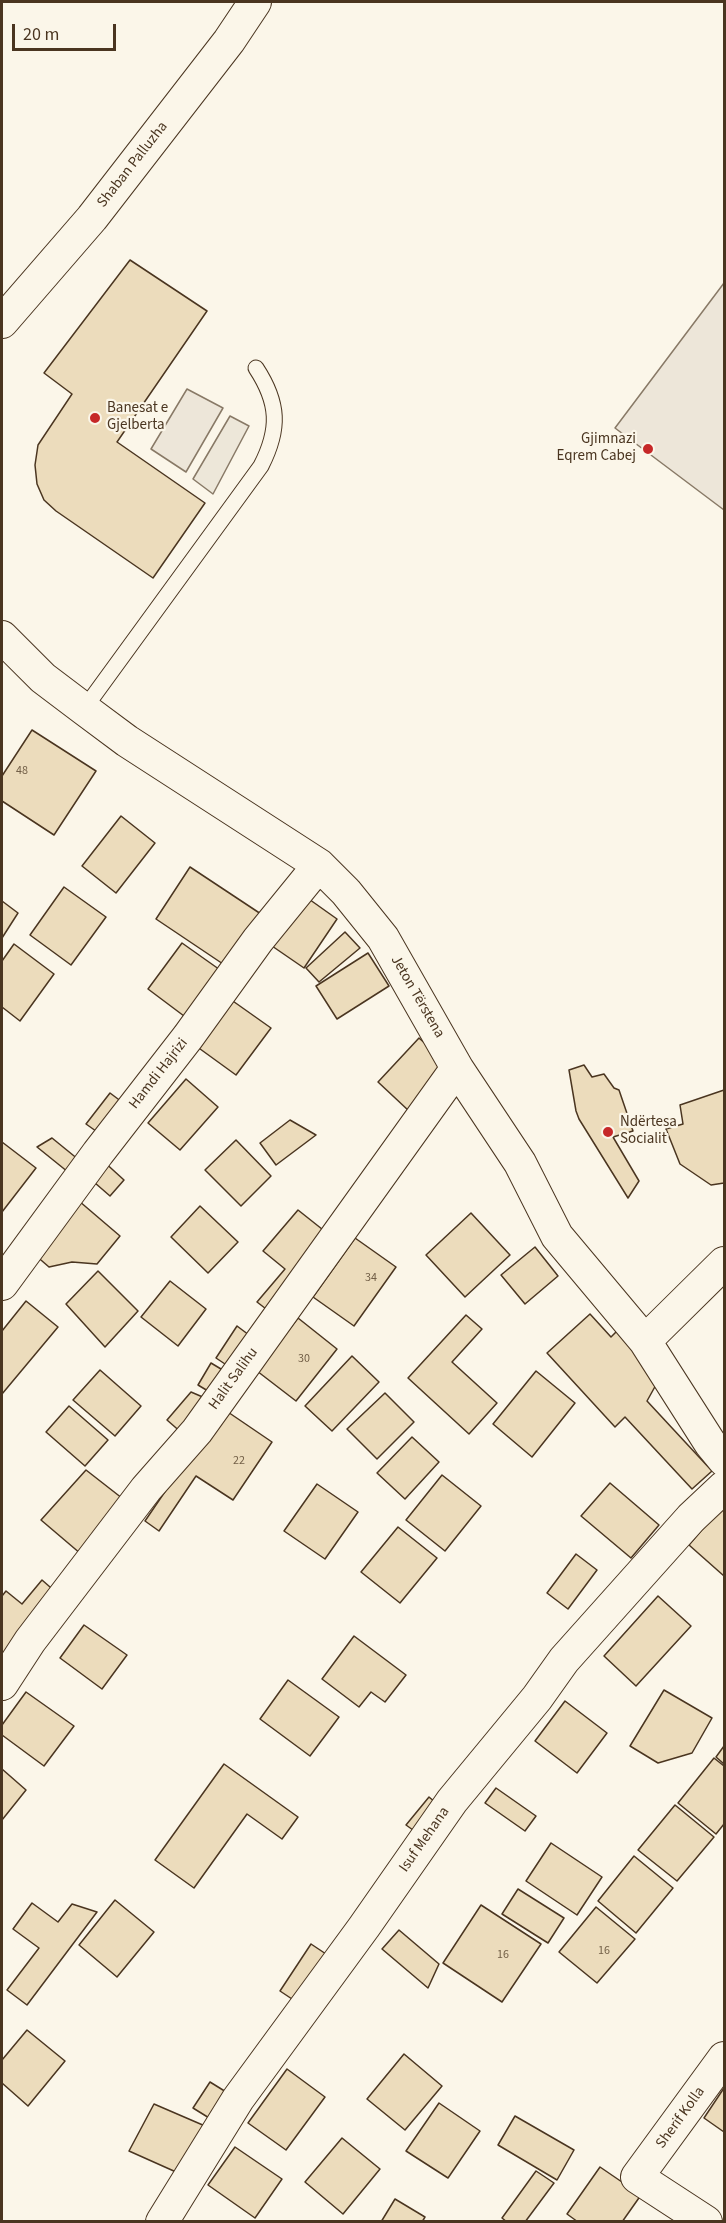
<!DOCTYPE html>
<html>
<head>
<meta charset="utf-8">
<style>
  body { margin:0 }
  #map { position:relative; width:726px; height:2223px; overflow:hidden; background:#fbf6e9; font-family:"Source Sans 3",sans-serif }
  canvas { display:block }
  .frame { position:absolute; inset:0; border:3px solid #4a3520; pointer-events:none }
  .scale { position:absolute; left:12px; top:24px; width:104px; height:27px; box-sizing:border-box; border:3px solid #4a3520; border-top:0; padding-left:8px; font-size:18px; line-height:21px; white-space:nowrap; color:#4a3520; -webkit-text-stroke:4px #fbf6e9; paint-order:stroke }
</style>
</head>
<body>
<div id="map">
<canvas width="726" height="2223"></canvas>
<div class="frame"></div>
<div class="scale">20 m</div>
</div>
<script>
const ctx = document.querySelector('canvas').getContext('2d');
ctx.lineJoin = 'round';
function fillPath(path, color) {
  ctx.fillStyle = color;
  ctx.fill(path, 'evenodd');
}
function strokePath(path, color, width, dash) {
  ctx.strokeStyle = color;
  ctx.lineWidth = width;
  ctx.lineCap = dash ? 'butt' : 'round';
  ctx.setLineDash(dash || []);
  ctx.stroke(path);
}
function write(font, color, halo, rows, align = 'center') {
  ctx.font = font + ' "Source Sans 3",sans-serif';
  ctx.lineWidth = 4.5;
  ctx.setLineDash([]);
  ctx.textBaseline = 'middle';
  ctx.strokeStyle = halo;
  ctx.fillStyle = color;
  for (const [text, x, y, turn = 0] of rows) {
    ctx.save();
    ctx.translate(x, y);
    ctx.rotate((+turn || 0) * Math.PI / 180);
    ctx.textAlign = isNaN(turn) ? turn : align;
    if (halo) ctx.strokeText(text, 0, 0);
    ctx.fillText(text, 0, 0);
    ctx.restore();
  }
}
const green = new Path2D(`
  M724,283V510L615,428Z
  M187,389L223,408L186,472L151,449Z`);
fillPath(green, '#ede6d9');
strokePath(green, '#887966', 1.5);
const parking = new Path2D(`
  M230,416L249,426L213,494L193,479Z`);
fillPath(parking, '#ede7d9');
strokePath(parking, '#887966', 1.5);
const building = new Path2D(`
  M130,260L207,311L117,442L205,503L153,578L56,511L44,500L37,484L35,465L38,445L72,394L44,373Z
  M32,730L96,771L54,835L2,801V776Z
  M121,816L155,843L116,893L82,866Z
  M190,867L264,916L229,968L156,919Z
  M64,887L106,917L71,965L30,935Z
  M306,897L337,919L304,968L272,946Z
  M2,901L18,913L2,938Z
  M345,932L360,948L319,982L306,968Z
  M182,943L223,972L188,1019L148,989Z
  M14,944L54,974L20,1021L2,1007V961Z
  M368,953L389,986L337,1019L316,986Z
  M230,999L271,1028L236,1075L196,1046Z
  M419,1038L450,1066L409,1111L378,1082Z
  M584,1065L592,1077L604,1074L614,1088L619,1090L633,1131L613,1137L639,1181L628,1198L579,1119L576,1111L569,1070Z
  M186,1079L218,1107L180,1150L148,1123Z
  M724,1090V1183L711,1185L680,1164L666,1129L683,1124L680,1105Z
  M110,1093L126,1105L103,1136L86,1124Z
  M290,1120L316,1135L276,1165L260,1143Z
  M52,1138L79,1160L68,1172L37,1147Z
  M236,1140L271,1176L241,1206L205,1170Z
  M2,1142L36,1168L2,1212Z
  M102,1160L124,1180L110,1196L87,1176Z
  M79,1201L120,1236L97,1264L72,1262L49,1267L34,1254Z
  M200,1206L238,1242L208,1273L171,1237Z
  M298,1210L332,1237L270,1312L257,1302L285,1269L263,1251Z
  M471,1213L510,1255L465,1297L426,1255Z
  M355,1238L396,1267L354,1326L313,1297Z
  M535,1247L558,1276L525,1304L501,1275Z
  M98,1271L138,1311L105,1347L66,1304Z
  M170,1281L206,1309L178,1346L141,1317Z
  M26,1301L58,1327L2,1394V1331Z
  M590,1314L611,1337L620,1328L662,1374L647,1401L712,1471L692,1489L625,1417L615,1427L547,1353Z
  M466,1315L482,1329L452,1362L497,1403L469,1434L408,1378Z
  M298,1318L337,1349L296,1401L257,1371Z
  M237,1326L253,1338L231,1368L216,1358Z
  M352,1356L379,1382L332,1431L305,1406Z
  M211,1363L231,1375L218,1397L198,1385Z
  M100,1370L141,1406L115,1436L73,1400Z
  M536,1371L575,1403L532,1457L493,1424Z
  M191,1392L212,1401L183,1434L167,1420Z
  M385,1393L414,1422L377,1459L347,1429Z
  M69,1406L108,1440L85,1466L46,1432Z
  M222,1408L272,1442L233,1500L196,1476L159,1531L145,1521Z
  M412,1437L439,1462L405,1499L377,1473Z
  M86,1470L127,1502L81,1554L41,1520Z
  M442,1475L481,1506L445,1551L406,1520Z
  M610,1483L659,1525L631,1558L581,1516Z
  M317,1484L358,1512L325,1559L284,1531Z
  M724,1504V1576L689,1545Z
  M398,1527L437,1558L400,1603L361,1572Z
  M576,1554L597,1570L568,1609L547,1593Z
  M42,1580L58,1594L2,1661V1596L6,1591L22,1604Z
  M658,1596L691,1626L636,1686L604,1656Z
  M84,1625L127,1655L102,1689L60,1658Z
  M354,1636L406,1675L385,1702L371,1692L359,1707L322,1679Z
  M288,1680L339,1717L310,1756L260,1719Z
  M664,1690L712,1718L692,1753L658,1763L630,1746Z
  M26,1692L74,1726L44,1766L2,1735V1725Z
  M565,1701L607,1733L577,1773L535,1741Z
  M724,1746V1764L716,1757Z
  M714,1758L724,1766V1824L716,1834L678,1803Z
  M224,1764L298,1817L282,1839L247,1814L194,1888L155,1860Z
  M2,1769L26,1790L2,1820Z
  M496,1788L536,1816L525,1831L485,1803Z
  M429,1797L442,1808L420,1835L406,1825Z
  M675,1805L714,1837L677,1881L638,1850Z
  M551,1843L602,1877L577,1915L526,1881Z
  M634,1856L673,1888L636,1933L598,1901Z
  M518,1889L564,1918L548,1943L502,1914Z
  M115,1900L154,1932L117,1977L79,1945Z
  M32,1903L58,1922L72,1904L97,1912L27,2005L7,1990L39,1948L13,1929Z
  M481,1905L541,1944L502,2002L443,1963Z
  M596,1907L635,1939L597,1983L559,1952Z
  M399,1930L439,1964L428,1988L382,1949Z
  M311,1944L329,1956L298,2003L280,1991Z
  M27,2030L65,2061L28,2106L2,2083V2060Z
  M404,2054L442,2086L405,2130L367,2099Z
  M287,2069L325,2097L286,2150L248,2123Z
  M210,2082L231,2095L214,2121L193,2108Z
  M724,2088V2132L704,2118Z
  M439,2103L480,2131L448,2178L406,2151Z
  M154,2104L212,2129L185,2176L129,2151Z
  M515,2116L574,2150L557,2180L498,2145Z
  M342,2138L380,2169L343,2214L305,2182Z
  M235,2147L282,2179L255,2218L208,2185Z
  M600,2167L641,2195L622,2222H578L567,2214Z
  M536,2171L554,2183L525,2222H507L502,2218Z
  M395,2199L425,2217L422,2222H381Z`);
fillPath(building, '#ecdcbc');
strokePath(building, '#4a3520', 1.5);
const lane = new Path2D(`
  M84,709L261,466C280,429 279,403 256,368`);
const street = new Path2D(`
  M2,322L92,218L229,41L255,2
  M2,637L43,678L84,709L127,741L319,865L346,892L383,938L457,1068L520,1163L557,1236L645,1341L710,1443L724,1460
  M2,1284L98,1153L188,1037L258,940L319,865
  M645,1341L724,1263
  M2,1684L30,1641L146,1489L197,1431L457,1068
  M162,2222L238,2099L364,1927L452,1801L537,1698L564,1660L691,1518L724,1487
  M706,2222L637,2177L724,2058`);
strokePath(lane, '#4a3520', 17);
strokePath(street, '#4a3520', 34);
strokePath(lane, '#fbf6e9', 15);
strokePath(street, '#fbf6e9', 32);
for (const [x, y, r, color] of [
  [95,418,6,"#c62828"],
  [648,449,6,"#c62828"],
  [608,1132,6,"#c62828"]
]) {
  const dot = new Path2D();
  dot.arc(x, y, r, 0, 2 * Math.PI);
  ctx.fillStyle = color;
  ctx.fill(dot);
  strokePath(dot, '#fbf6e9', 2);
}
write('12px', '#725f47', null, [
  ["48",22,771],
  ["34",371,1278],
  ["30",304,1359],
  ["22",239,1461],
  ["16",604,1951],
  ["16",503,1955]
]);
write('15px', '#4a3520', '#fbf6e9', [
  ["Shaban Palluzha",133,165,-52],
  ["Jeton Tërstena",417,997,60],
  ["Hamdi Hajrizi",159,1074,-52],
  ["Halit Salihu",234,1379,-54],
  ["Isuf Mehana",425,1840,-55],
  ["Sherif Kolla",681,2118,-54]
]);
write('15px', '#4a3520', '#fbf6e9', [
  ["Banesat e",107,409],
  ["Gjelberta",107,426],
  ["Gjimnazi",636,440,"right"],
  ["Eqrem Cabej",636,457,"right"],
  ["Ndërtesa",620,1123],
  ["Socialit",620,1140]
], 'left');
</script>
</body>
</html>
